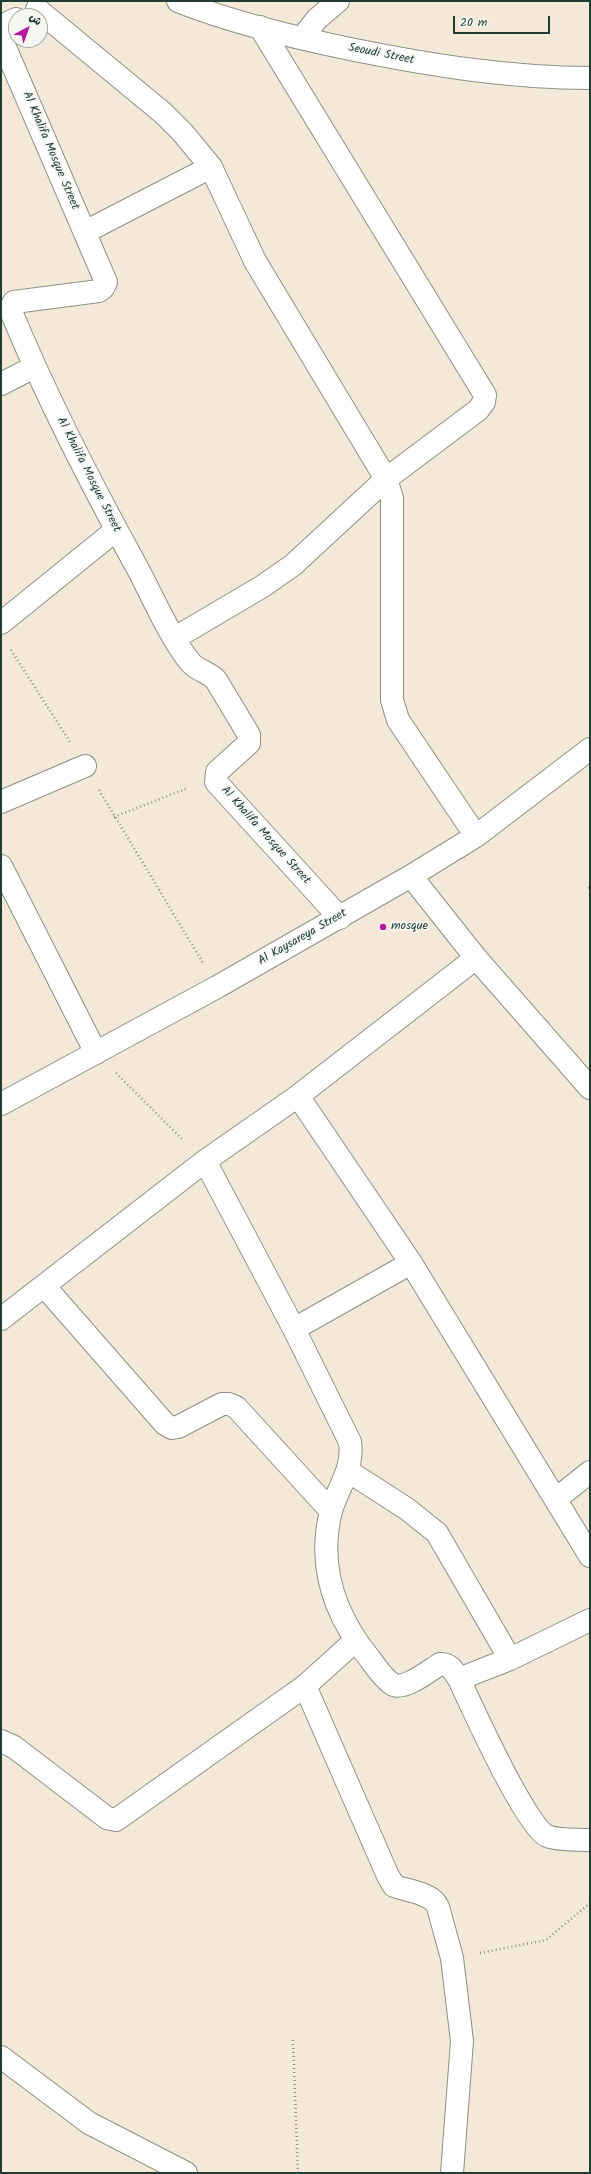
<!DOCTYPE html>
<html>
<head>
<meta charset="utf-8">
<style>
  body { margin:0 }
  #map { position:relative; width:591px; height:2174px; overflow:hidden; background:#f4e9d8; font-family:Kalam,"Playpen Sans Arabic",sans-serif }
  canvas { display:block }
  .frame { position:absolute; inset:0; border:2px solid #1f3d34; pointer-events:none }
  .north { position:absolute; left:8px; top:8px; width:40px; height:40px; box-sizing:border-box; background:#f6f6f2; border:1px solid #a0aca6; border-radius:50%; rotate:41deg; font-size:11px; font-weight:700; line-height:16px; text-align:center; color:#1f3d34 }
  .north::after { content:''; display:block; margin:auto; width:14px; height:18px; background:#b5179e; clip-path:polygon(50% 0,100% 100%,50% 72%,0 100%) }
  .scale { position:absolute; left:453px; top:16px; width:97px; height:18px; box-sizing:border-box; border:2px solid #1f3d34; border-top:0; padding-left:5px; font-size:12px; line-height:14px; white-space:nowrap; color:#1f3d34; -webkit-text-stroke:3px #f6f6f2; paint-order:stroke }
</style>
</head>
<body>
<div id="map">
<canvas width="591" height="2174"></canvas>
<div class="frame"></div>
<div class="north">ش</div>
<div class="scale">20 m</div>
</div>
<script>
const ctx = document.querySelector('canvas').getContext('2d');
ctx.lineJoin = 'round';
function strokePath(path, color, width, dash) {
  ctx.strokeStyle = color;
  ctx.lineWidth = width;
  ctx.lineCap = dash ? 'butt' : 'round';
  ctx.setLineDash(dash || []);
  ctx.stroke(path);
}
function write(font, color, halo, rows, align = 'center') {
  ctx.font = font + ' Kalam,sans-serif';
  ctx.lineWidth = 3.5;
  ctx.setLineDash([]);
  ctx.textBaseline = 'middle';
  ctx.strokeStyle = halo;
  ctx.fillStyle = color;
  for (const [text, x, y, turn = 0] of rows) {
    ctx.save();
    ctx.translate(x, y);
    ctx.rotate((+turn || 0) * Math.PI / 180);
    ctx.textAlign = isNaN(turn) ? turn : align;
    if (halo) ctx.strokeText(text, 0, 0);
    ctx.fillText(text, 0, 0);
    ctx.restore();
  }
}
const street = new Path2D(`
  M178,1C233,23 292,37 350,49C429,65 510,78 590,78
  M37,9L163,113L183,133L211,167L255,261L386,479L392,498V700L398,720L476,836
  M1,26L16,19
  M1,38L106,282L103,288L99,291L14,302L10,309C47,399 92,486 139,571C153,598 172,641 191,663C198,671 209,672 216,680L249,735V743L217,772L216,782L340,918
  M302,38L317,19L338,1
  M85,232L211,167
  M1,384L34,367
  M1,623L116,530
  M175,638L263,586L293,565L386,479L478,410L484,402L485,395L260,27
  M1,802L85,766
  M1,866L96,1053
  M476,958L590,1088
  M298,1096L411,1263L590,1556
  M1,1104L217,987L411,876L476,836L590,749
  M205,1161L294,1329L350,1442C354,1469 338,1487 331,1511C317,1567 335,1616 370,1659C376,1667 383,1678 392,1684C403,1692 430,1670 440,1664C450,1663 454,1672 459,1679C471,1705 526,1827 547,1836C559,1841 577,1839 590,1840
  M45,1287L165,1424L172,1428L178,1427L222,1404H229L236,1407L331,1511
  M1,1319L205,1161L298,1096L476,958L411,876
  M294,1329L411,1263
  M348,1471L407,1509L437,1533L510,1659
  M556,1499L590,1472
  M459,1679L510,1659L590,1620
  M305,1686L388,1876L394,1886C408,1891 432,1893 438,1907L452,1958L462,2041L452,2173
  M1,1741L14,1747L107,1818L116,1820L305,1686L355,1641
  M1,2057L89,2123L186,2173`);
strokePath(street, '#8a9386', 24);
strokePath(new Path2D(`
  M11,650L70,742
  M99,790L203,963
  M114,817L188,788
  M588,888L590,887
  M116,1073L184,1141
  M480,1953L546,1940L590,1903
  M293,2040L298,2173`), '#8a9386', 2.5, [1, 3]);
strokePath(street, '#fff', 22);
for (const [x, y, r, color] of [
  [383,927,4,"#b5179e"]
]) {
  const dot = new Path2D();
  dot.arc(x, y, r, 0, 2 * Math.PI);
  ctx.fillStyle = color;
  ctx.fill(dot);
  strokePath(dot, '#f6f6f2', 1.5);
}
write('12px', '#1f3d34', '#f6f6f2', [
  ["Seoudi Street",381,55,11],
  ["Al Khalifa Mosque Street",50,151,67],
  ["Al Khalifa Mosque Street",88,475,63],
  ["Al Khalifa Mosque Street",265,836,48],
  ["Al Kaysareya Street",303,938,-30]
]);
write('12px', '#1f3d34', '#f6f6f2', [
  ["mosque",391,927]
], 'left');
</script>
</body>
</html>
